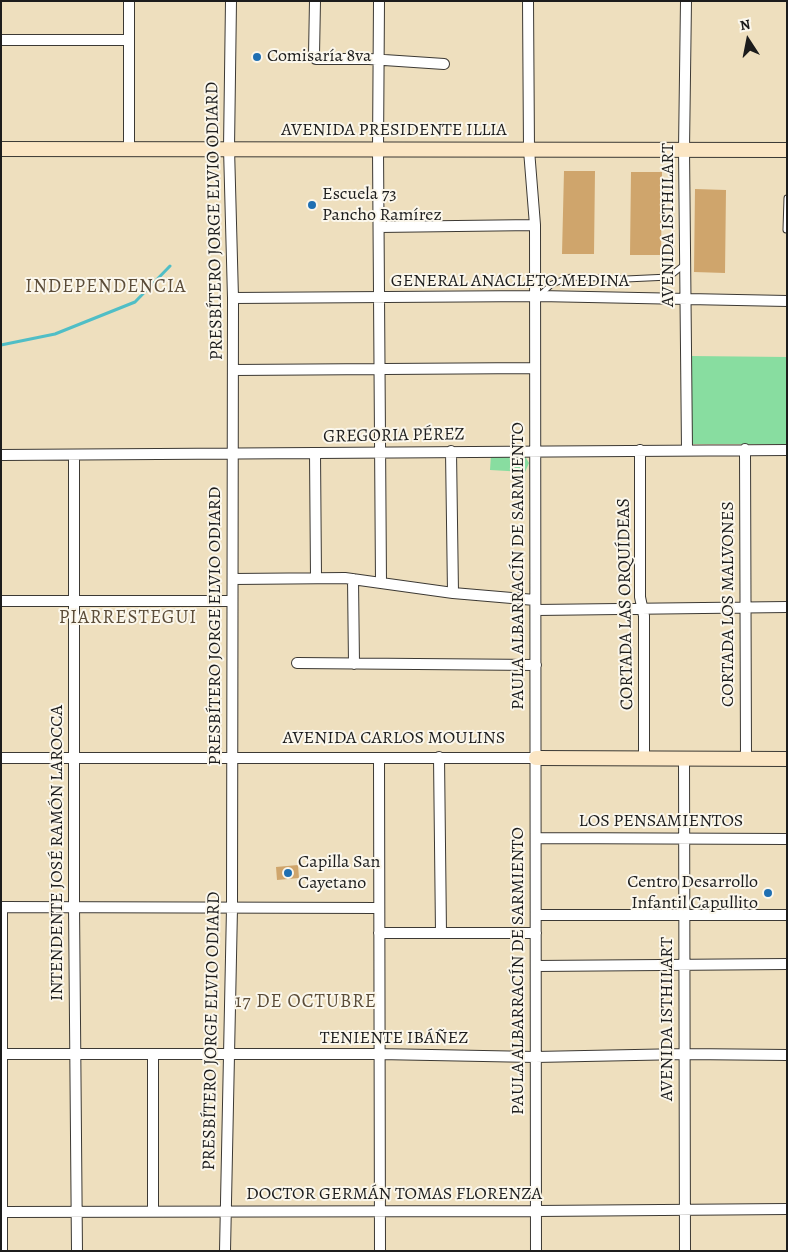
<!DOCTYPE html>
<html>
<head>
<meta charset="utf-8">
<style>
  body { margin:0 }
  #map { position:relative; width:788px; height:1252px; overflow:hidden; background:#eedfbe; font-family:Alegreya,serif }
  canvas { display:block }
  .frame { position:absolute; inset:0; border:2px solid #1c1c1c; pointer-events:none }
  .north { position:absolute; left:723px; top:15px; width:50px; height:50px; -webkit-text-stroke:4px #fbf7ec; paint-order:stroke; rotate:349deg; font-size:14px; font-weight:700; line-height:20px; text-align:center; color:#1c1c1c }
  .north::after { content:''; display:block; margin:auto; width:18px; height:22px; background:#1c1c1c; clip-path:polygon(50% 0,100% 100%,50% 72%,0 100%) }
</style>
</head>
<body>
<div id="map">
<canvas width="788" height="1252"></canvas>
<div class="frame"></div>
<div class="north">N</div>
</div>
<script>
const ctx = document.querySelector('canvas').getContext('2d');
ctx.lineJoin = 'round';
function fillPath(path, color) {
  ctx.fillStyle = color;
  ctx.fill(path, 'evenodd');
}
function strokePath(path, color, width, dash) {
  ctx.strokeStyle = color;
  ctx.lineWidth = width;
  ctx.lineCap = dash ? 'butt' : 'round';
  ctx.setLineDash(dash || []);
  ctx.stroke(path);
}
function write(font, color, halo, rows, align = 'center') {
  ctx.font = font + ' Alegreya,serif';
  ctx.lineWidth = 4;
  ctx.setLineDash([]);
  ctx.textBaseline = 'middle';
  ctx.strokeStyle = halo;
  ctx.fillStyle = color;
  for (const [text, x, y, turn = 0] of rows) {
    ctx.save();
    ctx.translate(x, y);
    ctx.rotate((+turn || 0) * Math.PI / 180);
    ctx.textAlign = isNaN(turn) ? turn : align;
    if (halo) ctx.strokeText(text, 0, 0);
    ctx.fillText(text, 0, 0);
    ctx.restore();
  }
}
fillPath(new Path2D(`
  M691,356L787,357V444H691Z
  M491,454L525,456L529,463L525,472L490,470Z`), '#88dda0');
strokePath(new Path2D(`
  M1,345L55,334L135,302L170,266`), '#50bec6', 3);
fillPath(new Path2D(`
  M564,171H595L594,254H562Z
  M631,172H662L661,255H630Z
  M695,189L726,190L725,273L694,272Z
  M298,865L299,878L277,880L276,867Z`), '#cfa56c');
const lane = new Path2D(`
  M786,230L787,198
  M541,294L552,284L571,277L626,279L669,277L685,264`);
const street = new Path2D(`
  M315,1L314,55L316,59H369L444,64
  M379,1L378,150L381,583
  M528,1L529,150L535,225L536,1251
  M686,1L684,149L687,450
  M1,40H129
  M129,149V1
  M379,227L535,225
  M233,298L539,296L787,301
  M233,370L535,368
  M745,449L746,758
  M640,450V597L644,616V758
  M451,451L453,593
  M315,453L316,578
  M1,455L787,450
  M74,455V906L77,1251
  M233,579L345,578L453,593L535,600
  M353,579L354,664
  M1,601H232
  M536,610L787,607
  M297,663L536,665
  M439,757L441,933
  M1,758H536
  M379,758L380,1251
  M684,758L685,1251
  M536,838L787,839
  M1,907L378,908
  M2,907V1251
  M536,915H787
  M379,933H536
  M536,966L787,964
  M1,1054H379L535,1057L685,1054L787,1055
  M153,1054V1211
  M1,1212L536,1211L787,1209
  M225,1251L232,908L233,298L229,148L231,1`);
const secondary = new Path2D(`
  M1,149L787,150
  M536,758L787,759`);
strokePath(lane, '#3c3934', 7);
strokePath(street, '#3c3934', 12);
strokePath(secondary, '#3c3934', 16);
strokePath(lane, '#fff', 5);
strokePath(street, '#fff', 10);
strokePath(secondary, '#fbe6c4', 14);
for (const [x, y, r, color] of [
  [257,57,5,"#1f6fb2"],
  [312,205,5,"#1f6fb2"],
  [288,873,5,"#1f6fb2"],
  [768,893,5,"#1f6fb2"]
]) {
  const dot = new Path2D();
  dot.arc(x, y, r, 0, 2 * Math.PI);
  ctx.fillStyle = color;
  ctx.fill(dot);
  strokePath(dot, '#fbf7ec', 2);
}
write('18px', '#1c1c1c', '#fbf7ec', [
  ["Comisaría 8va",267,57],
  ["Escuela 73",322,195],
  ["Pancho Ramírez",322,216],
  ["Capilla San",298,863],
  ["Cayetano",298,884],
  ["Centro Desarrollo",758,883,"right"],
  ["Infantil Capullito",758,904,"right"]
], 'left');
write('18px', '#1c1c1c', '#fbf7ec', [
  ["AVENIDA PRESIDENTE ILLIA",394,131],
  ["PRESBÍTERO JORGE ELVIO ODIARD",215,221,-91],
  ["AVENIDA ISTHILART",669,225,-90],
  ["GENERAL ANACLETO MEDINA",510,282],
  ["GREGORIA PÉREZ",394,436,-1],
  ["PAULA ALBARRACÍN DE SARMIENTO",519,566,-90],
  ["CORTADA LAS ORQUÍDEAS",626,604,-91],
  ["CORTADA LOS MALVONES",729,604,-90],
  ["PRESBÍTERO JORGE ELVIO ODIARD",216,626,-90],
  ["AVENIDA CARLOS MOULINS",394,739],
  ["LOS PENSAMIENTOS",661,822],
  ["INTENDENTE JOSÉ RAMÓN LAROCCA",58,853,-90],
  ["PAULA ALBARRACÍN DE SARMIENTO",519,971,-90],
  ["AVENIDA ISTHILART",668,1019,-90],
  ["PRESBÍTERO JORGE ELVIO ODIARD",212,1031,-89],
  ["TENIENTE IBÁÑEZ",394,1039],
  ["DOCTOR GERMÁN TOMAS FLORENZA",394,1195]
]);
ctx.letterSpacing = '1px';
write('19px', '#5b4c38', '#fbf7ec', [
  ["INDEPENDENCIA",106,287],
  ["PIARRESTEGUI",128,618],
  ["17 DE OCTUBRE",306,1002]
]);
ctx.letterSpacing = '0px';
</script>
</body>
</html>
